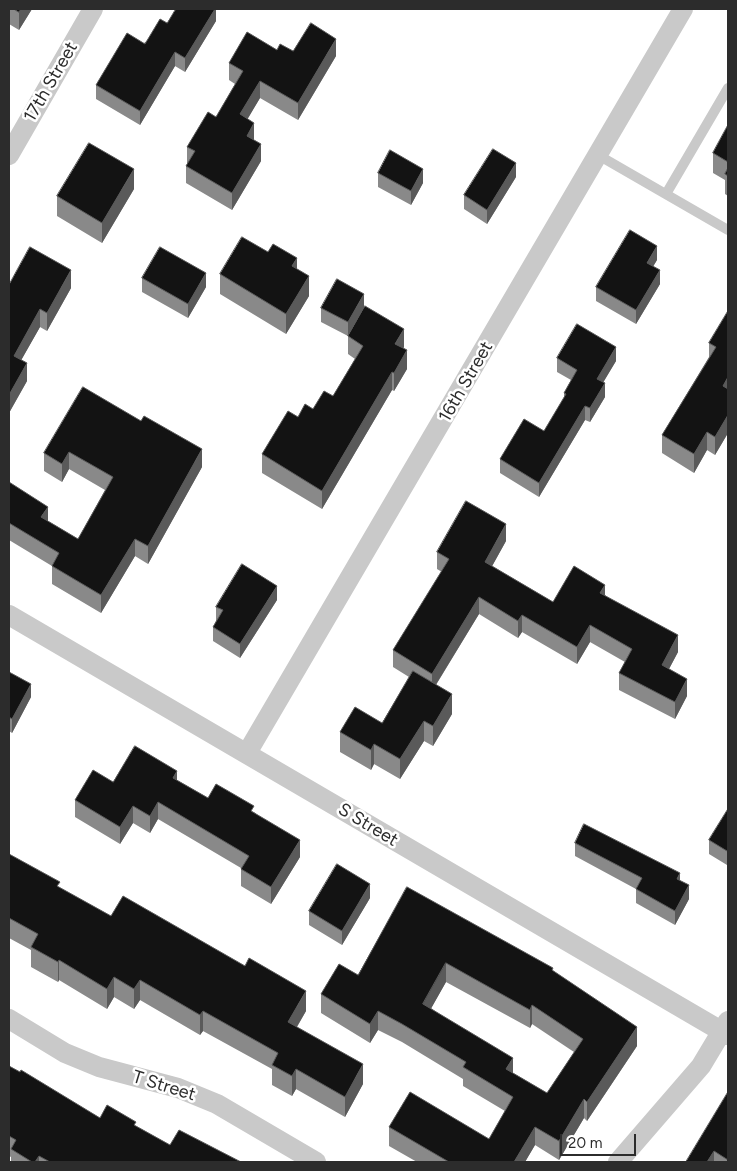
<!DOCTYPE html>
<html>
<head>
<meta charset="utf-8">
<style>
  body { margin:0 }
  #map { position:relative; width:737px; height:1171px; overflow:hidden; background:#fff; font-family:Figtree,sans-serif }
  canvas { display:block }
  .frame { position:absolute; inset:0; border:10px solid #2c2c2c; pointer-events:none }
  .scale { position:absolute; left:560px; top:1134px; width:76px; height:22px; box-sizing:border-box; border:2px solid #2c2c2c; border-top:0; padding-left:6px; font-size:15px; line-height:18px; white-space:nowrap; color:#2c2c2c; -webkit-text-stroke:4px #fff; paint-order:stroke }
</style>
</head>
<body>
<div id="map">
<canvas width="737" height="1171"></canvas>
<div class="frame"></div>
<div class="scale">20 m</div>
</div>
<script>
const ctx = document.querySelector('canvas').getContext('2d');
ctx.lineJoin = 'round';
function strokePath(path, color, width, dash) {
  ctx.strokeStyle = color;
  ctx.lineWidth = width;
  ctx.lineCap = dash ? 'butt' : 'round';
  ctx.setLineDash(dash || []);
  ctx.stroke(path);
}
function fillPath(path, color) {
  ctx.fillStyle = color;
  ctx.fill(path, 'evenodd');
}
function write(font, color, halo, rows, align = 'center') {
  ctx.font = font + ' Figtree,sans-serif';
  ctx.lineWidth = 5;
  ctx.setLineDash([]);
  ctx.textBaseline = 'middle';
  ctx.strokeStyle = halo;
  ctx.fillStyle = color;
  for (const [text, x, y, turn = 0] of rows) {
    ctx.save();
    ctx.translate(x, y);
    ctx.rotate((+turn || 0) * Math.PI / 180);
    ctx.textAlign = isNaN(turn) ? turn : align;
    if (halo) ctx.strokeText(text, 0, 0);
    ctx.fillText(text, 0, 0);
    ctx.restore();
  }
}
strokePath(new Path2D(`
  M598,155L728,230
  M666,194L728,88`), '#c9c9c9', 10);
strokePath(new Path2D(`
  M9,155L93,9
  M9,615L728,1035
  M247,753L683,9
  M9,1019L65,1053L99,1067L178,1088L217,1104L316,1162
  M618,1162L701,1066L728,1021`), '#c9c9c9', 20);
fillPath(new Path2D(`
  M9,9H32L19,30L9,24Z
  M216,9V21L185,72L175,66L140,125L96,99V85L167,23Z
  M277,50L336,56L298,120L260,98L247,119L261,161L232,210L186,183V166L187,164V147L216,117L235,84L229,80V63Z
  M728,125V196L725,194V180L713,173V153Z
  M378,173L423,183L411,205L378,187Z
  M516,177L487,224L464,209V195Z
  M134,189L102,243L57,216V196Z
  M657,260L653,266L660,284L636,324L596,301V287Z
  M297,269L309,296L286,334L220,294V274Z
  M142,278L206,287L188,318L142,292Z
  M9,285L71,288L47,331L40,327L21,360L27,381L9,413Z
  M321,308H364L348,336L321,322Z
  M728,311V433L715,455L707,450L694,473L662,453V435L709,357V343Z
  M348,336L404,347L403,348L407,369L394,391L392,390L322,509L262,473V454L298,417L313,409L333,396L355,359L348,354Z
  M557,358L616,361L603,382L605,397L590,422L585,420L539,497L500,473V459L544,431L564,398V393L571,380L557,372Z
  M83,387L202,467L148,564L135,556L101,613L52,584V566L9,540V482L48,521L78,539L105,490L69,469L62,482L44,471V453Z
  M506,541L492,566L553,602L605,595L678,652L669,669L687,696L675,719L619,690V673L625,662L590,642L577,664L522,632L518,638L479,614L436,685L452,714L433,746L424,741L400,779L374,764L371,770L340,752V732L382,723L409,677L393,667V650L442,572L437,569V552Z
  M277,600L240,658L213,641V627L216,621V607Z
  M9,672L31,697L12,733L9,731Z
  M177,780L208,798L254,812L300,857L271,904L241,886V868L158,819L150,833L133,823L120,844L75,817V800L113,782Z
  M728,809L727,865L709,854V840Z
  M575,843L680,881L689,899L675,925L636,903V889L575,856Z
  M9,854L60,888L111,916L306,1011L297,1027L363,1084L345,1117L296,1089L292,1096L272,1085V1069L203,1031L200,1035L140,1000L134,1009L114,997L107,1009L59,980L58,982L31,967V950L9,938Z
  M407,887L553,971L637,1046L587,1121L584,1118L559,1160L535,1145L525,1162H417L389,1146V1127L489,1139L505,1111L463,1086V1079L402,1042L378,1030L370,1043L321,1013V994L358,975ZM446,982L530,1028L532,1024L574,1052L547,1093L513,1073L431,1008Z
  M370,898L342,945L309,925V911Z
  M9,1066L100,1118L136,1126L170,1145L241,1162H11V1157L9,1156Z
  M728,1092V1162H686Z`), '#898989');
fillPath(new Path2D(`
  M21,9H32L19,30V12Z
  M215,9H216V21L185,72V58Z
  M336,39V56L298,120V103Z
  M175,52V66L140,125V111Z
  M260,81V98L240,132V114Z
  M254,123V140L247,136Z
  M261,144V161L232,210V193Z
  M516,163V177L487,224V210Z
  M134,169V189L102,243V223Z
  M423,169V183L411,205V191Z
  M657,246V260L647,277V263Z
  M297,258V278L292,266Z
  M71,270V288L47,331V313Z
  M660,270V284L636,324V310Z
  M206,273V287L188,318V304Z
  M309,276V296L286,334V314Z
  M364,294V308L348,336V322Z
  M40,309V327L14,373V356Z
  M404,329V347L395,362V344Z
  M616,347V361L597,393V379Z
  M407,350V369L394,391V373Z
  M27,363V381L9,413V395Z
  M392,372V390L322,509V491Z
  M728,377V395L723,386Z
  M605,383V397L590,422V408Z
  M585,406V420L539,497V483Z
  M728,415V433L715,455V437Z
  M707,432V450L694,473V454Z
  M202,449V467L148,564V546Z
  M69,452V469L62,482V464Z
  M48,507V524L41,517Z
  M506,524V541L485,579V562Z
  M135,539V556L101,613V595Z
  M605,585V602L600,593Z
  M277,586V600L240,658V644Z
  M479,597V614L432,691V674Z
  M522,615V632L518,638V621Z
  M590,625V642L577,664V647Z
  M678,635V652L662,682V665Z
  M687,679V696L675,719V702Z
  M31,684V697L12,733V719Z
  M452,694V714L433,746V726Z
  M424,721V741L400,779V759Z
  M374,744V764L371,770V750Z
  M177,771V788L173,778Z
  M158,802V819L150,833V816Z
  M133,806V823L120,844V827Z
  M300,840V857L271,904V887Z
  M728,848V862L727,865V851Z
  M680,873V887L677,879Z
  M370,884V898L342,945V931Z
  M689,885V899L675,925V911Z
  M59,960V980L58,982V962Z
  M446,963V982L423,1023V1004Z
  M114,977V997L107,1009V989Z
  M140,980V1000L134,1009V989Z
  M306,991V1011L288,1042V1022Z
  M532,1005V1024L530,1028V1010Z
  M203,1011V1031L200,1035V1015Z
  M378,1011V1030L370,1043V1024Z
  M637,1027V1046L587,1121V1102Z
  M513,1058V1077L506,1069Z
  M363,1064V1084L345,1117V1097Z
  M296,1069V1089L292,1096V1076Z
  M584,1099V1118L559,1160V1141Z
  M535,1127V1145L525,1162H514Z
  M714,1151V1162H707Z
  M39,1156V1162H35Z`), '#5a5a5a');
const building = new Path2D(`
  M14,9H21L19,12Z
  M176,9H215L185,58L175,52L140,111L96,85L127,33L145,44L160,19L167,23Z
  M311,23L336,39L298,103L260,81L240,114L254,123L247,136L261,144L232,193L186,166L195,151L187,147L208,112L216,117L243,71L229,63L247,32L277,50L280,44L293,51Z
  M728,125V162L713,153Z
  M89,143L134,169L102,223L57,196Z
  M493,149L516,163L487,210L464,195Z
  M390,150L423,169L411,191L378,173Z
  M728,168V176L725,174Z
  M630,230L657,246L647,263L660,270L636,310L596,287Z
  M242,237L268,252L273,244L297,258L292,266L309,276L286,314L220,274Z
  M30,247L71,270L47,313L40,309L14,356L27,363L9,395V285Z
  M160,247L206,273L188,304L142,278Z
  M337,279L364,294L348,322L321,308Z
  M365,306L404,329L395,344L407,350L394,373L392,372L322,491L262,454L288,411L298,417L305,404L313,409L324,391L333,396L363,346L348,336Z
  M728,311V377L723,386L728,389V415L715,437L707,432L694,454L662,435L716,347L709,343Z
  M577,324L616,347L597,379L605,383L590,408L585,406L539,483L500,459L524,419L544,431L566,394L564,393L577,370L557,358Z
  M83,387L141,421L144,416L202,449L148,546L135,539L101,595L52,566L59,553L9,523V482L48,507L41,517L78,539L113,477L69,452L62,464L44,453Z
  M466,501L506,524L485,562L553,602L574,566L605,585L600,593L678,635L662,665L687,679L675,702L619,673L632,649L590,625L577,647L522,615L518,621L479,597L432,674L393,650L449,559L437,552Z
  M242,564L277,586L240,644L213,627L223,610L216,607Z
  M413,671L452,694L433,726L424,721L400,759L374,744L371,750L340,732L355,707L382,723Z
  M9,672L31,684L12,719L9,717Z
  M135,746L177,771L173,778L208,798L216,784L254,806L251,811L300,840L271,887L241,869L249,856L158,802L150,816L133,806L120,827L75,800L93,770L113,782Z
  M728,809V848L727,851L709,840Z
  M584,824L680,873L677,879L689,885L675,911L636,889L642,878L575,843Z
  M9,854L60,882L57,886L111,916L123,896L245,966L249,958L306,991L288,1022L363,1064L345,1097L296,1069L292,1076L272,1065L278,1053L203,1011L200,1015L140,980L134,989L114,977L107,989L59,960L58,962L31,947L38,934L9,918Z
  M337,864L370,884L342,931L309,911Z
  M407,887L553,968L552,970L637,1027L587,1102L584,1099L559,1141L535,1127L514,1162H449L389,1127L410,1092L489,1139L513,1097L463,1067L466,1062L402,1024L378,1011L370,1024L321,994L339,964L358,975ZM446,963L530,1010L532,1005L583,1039L547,1093L506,1069L513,1058L423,1004Z
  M9,1066L20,1072L21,1070L100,1118L107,1105L136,1122L134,1125L170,1145L179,1130L241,1162H50L39,1156L35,1162H32L11,1149L16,1140L9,1136Z
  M728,1092V1160L714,1151L707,1162H686Z`);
fillPath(building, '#131313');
strokePath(building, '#5a5a5a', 1);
write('18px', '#2c2c2c', '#fff', [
  ["17th Street",51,82,-60],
  ["16th Street",466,382,-60],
  ["S Street",368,825,31],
  ["T Street",164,1086,17]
]);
</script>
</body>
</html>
